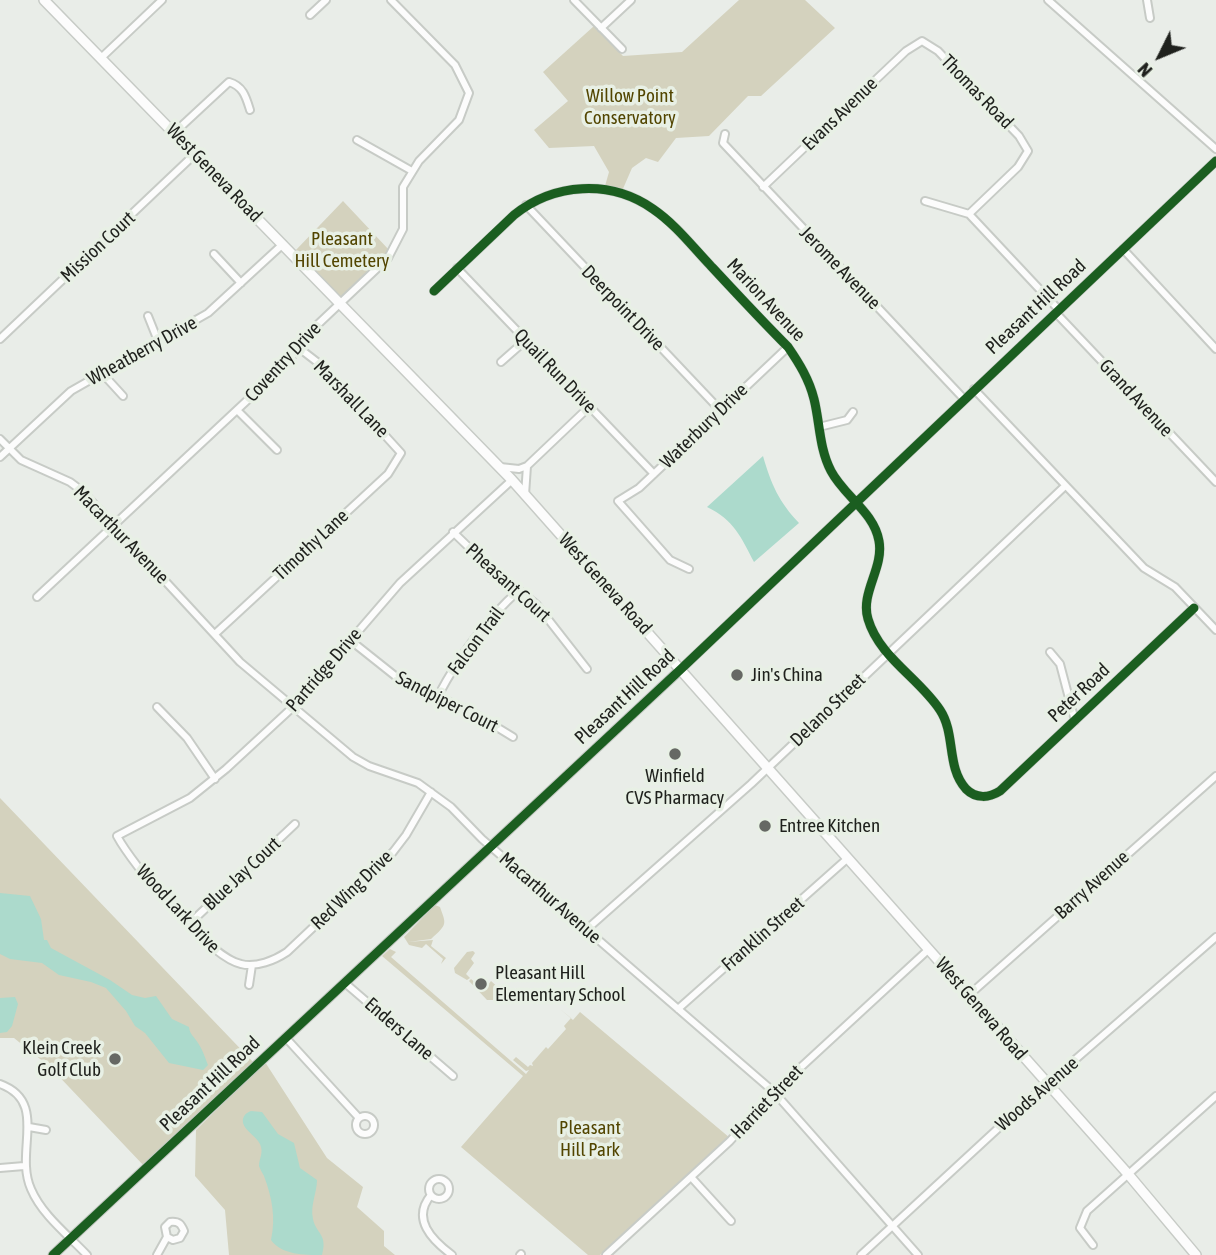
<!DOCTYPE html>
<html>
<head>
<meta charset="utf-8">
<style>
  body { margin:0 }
  #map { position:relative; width:1216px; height:1255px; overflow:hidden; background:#e9ede8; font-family:"Asap Condensed",sans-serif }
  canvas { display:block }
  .north { position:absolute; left:1125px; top:21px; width:70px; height:70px; -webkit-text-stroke:5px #e8f0e5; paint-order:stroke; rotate:227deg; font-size:19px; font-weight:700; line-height:28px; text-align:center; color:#1f211d }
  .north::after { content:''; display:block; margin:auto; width:24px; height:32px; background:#1f211d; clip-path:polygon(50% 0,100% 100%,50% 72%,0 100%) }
</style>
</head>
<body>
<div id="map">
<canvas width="1216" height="1255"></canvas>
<div class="north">N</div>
</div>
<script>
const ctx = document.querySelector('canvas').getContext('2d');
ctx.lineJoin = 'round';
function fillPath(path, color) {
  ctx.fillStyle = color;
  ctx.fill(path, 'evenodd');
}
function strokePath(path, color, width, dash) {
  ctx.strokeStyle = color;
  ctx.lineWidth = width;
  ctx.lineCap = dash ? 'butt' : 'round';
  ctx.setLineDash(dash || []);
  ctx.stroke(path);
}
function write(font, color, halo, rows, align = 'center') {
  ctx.font = font + ' "Asap Condensed",sans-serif';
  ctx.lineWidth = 7;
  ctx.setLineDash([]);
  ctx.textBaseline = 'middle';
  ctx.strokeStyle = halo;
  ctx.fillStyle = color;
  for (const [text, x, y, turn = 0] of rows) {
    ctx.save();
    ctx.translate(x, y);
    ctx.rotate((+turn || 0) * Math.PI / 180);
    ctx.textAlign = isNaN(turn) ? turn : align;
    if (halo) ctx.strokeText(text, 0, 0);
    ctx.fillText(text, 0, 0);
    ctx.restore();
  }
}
fillPath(new Path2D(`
  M739,0H805L835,28L761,96H748L709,136L676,138L658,162L646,158L632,168L622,191L605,186L609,172L594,146L549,148L534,130L568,101L543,72L594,26L623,56L682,52Z
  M343,201L390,251L341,298L295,251Z
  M0,798L255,1064L145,1167L50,1067L14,1038H0Z
  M435,905L440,907C446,924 448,924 431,939L408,942L433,940L431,946L446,958L441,964L443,959L426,944L422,948L409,945L404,937Z
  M390,949L396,952L391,957L526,1074L529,1070L526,1071L513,1060L516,1057L528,1067L530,1065L533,1066L532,1063L546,1047L548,1049L566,1029L564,1026L571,1018L560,1009L573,1020L580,1012L730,1138L600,1255H588L461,1147L523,1076L382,956Z
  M473,951L475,953L471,959L474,963L466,974L470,978L467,980L455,973L454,968L467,952Z
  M471,979L484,990L491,981L501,990L493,1000H487L469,981Z
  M265,1062L327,1158L363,1187L357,1207L384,1231V1246L395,1255H229L225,1210L195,1176L196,1130Z`), '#d4d2be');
fillPath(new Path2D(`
  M763,456C771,484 779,502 799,523L754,562C741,537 734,520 707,507Z
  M0,893L30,896L41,919L44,940H47L51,948L110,980L132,995L145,998L156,996L172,1019L189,1027C190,1035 194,1036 198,1043C203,1050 205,1058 208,1065L203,1070L169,1063L145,1033L135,1026L126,1011L106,988L91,982L59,975L42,963L10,959L0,954Z
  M15,997L18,1004L12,1026L7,1032L0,1033V998Z
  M251,1111L262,1112L278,1134L294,1143L300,1168L317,1180C317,1193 310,1205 313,1219C316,1234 328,1234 322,1255C304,1255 282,1255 271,1240C276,1217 272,1198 264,1176C263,1174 260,1169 259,1166C259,1158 264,1153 260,1144C256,1136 245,1131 243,1123C242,1116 246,1113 251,1111Z`), '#acdacc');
const minor = new Path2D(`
  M574,0L622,49
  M1048,0L1216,149
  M1147,0L1150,18
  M310,15L326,0
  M601,28L631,0
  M101,58L162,0
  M174,133L229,82C243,86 246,97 250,110
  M725,134L723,143L964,399
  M357,140L412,171
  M763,187L906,51L922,41L938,51L1019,136L1028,151L1018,167L969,214
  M925,201L969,214L1059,310
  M526,205L721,411
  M1123,249L1216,349
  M214,254L241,283
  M457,268L654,474
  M434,291L514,215C554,183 610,179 653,209C675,224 692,246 710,265C736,293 761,320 788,347C799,363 809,379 814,399C820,423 819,448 831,471C844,496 874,512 879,541C884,568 860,593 868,619C879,657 919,678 940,710C956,734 946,767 966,789C976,799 989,798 1000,791L1194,608
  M1056,313L1216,482
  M148,316L158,341
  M0,339L195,154
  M501,362L526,340
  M102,373L123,396
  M974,389L1144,568L1175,587L1216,630
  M237,410L277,450
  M819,427L847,420L853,412
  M0,439L21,460L70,482L82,491L240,662L353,757L369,766L418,783L451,807L482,839L774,1092L918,1255
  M0,457L71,391L208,313L283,244
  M500,467L519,469L527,466L589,407
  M525,495L527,466
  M453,532L484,562L537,605L587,669
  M689,569L670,560L618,501L639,488L788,347
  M37,597L286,364L314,328L388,258L403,229V187L419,161L459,120L469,93L455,65L391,0
  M216,633L388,474L401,453L321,365L299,348
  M350,640L399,679L472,712L513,737
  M1050,652L1060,664L1075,721
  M681,669L1216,161
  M438,696C459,656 486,620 519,590
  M157,707L187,738L215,779
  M431,792L406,835L393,852L287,952C275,960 256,968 241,964C210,958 133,866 117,836L190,798L226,769L293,707L400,583L512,480
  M189,924L295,824
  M586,930L751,784L1065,486
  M345,983L453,1076
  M249,985L252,965
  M969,995L1216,776
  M678,1009L848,858
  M286,1038L359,1118
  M0,1084C49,1102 14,1151 31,1189C42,1215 68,1235 87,1255
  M356 1125a9 9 0 1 1 18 0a9 9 0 1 1-18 0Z
  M29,1127L46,1130
  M0,1168L24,1166
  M691,1177L731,1221
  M429 1189a10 10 0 1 1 20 0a10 10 0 1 1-20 0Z
  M431,1195C411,1219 432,1240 452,1255
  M1093,1245L1080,1228L1087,1211L1216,1096
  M157,1255L167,1237L165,1227L170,1222C179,1221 181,1224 184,1231L180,1238L173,1240L167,1237
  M520,1255L521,1254
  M606,1255L730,1141L774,1092L929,949
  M861,1255L1031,1098L1216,937`);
const tertiary = new Path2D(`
  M53,1255L681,669`);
const secondary = new Path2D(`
  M44,0L512,480L1128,1174L1196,1255`);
strokePath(minor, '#c7cbc6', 10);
strokePath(tertiary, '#c7cbc6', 11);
strokePath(secondary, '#c7cbc6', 12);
strokePath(minor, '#fcfcfc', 6);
strokePath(tertiary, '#fcfcfc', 8);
strokePath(secondary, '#fcfcfc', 9);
strokePath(new Path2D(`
  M434,291L514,215C554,183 610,179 653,209C675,224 692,246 710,265C736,293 761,320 788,347C799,363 809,379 814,399C820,423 819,448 831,471C844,496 874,512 879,541C884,568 860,593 868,619C879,657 919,678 940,710C956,734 946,767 966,789C976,799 989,798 1000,791L1194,608
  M53,1255L681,669L1216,161`), '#1b5e20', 9);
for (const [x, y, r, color] of [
  [737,675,7,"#666864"],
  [675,754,7,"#666864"],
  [765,826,7,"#666864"],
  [481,984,7,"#666864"],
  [115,1059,7,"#666864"]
]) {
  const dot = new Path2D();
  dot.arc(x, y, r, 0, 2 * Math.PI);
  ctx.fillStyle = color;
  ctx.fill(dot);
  strokePath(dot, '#e8f0e5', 2.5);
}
write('19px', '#1f211d', '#e8f0e5', [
  ["Thomas Road",977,92,46],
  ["Evans Avenue",840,114,-44],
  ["West Geneva Road",214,173,46],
  ["Mission Court",98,247,-43],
  ["Jerome Avenue",840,268,46],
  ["Marion Avenue",766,300,47],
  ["Pleasant Hill Road",1036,307,-43],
  ["Deerpoint Drive",623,308,46],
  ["Wheatberry Drive",142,351,-29],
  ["Coventry Drive",283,362,-47],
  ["Quail Run Drive",555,371,46],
  ["Grand Avenue",1136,398,47],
  ["Marshall Lane",351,399,46],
  ["Waterbury Drive",704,426,-44],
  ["Macarthur Avenue",121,535,46],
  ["Timothy Lane",311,545,-43],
  ["Pheasant Court",508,583,42],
  ["West Geneva Road",605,584,48],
  ["Falcon Trail",476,641,-53],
  ["Partridge Drive",324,670,-49],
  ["Peter Road",1079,693,-43],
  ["Pleasant Hill Road",625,697,-43],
  ["Sandpiper Court",447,702,27],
  ["Delano Street",828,710,-44],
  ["Blue Jay Court",242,874,-43],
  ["Barry Avenue",1092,885,-42],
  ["Red Wing Drive",352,890,-44],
  ["Macarthur Avenue",550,898,41],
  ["Wood Lark Drive",178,909,47],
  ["Franklin Street",763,934,-41],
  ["West Geneva Road",981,1009,49],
  ["Enders Lane",399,1029,41],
  ["Pleasant Hill Road",210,1084,-43],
  ["Woods Avenue",1037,1094,-41],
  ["Harriet Street",767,1102,-46]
]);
write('19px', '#524500', '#e8f0e5', [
  ["Willow Point",630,96],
  ["Conservatory",630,118],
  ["Pleasant",342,239],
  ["Hill Cemetery",342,261],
  ["Pleasant",590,1128],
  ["Hill Park",590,1150]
]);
write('19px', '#1f211d', '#e8f0e5', [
  ["Jin's China",751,675],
  ["Winfield",675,776,"center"],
  ["CVS Pharmacy",675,798,"center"],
  ["Entree Kitchen",779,826],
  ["Pleasant Hill",495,973],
  ["Elementary School",495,995],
  ["Klein Creek",101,1048,"right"],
  ["Golf Club",101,1070,"right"]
], 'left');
</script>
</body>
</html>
